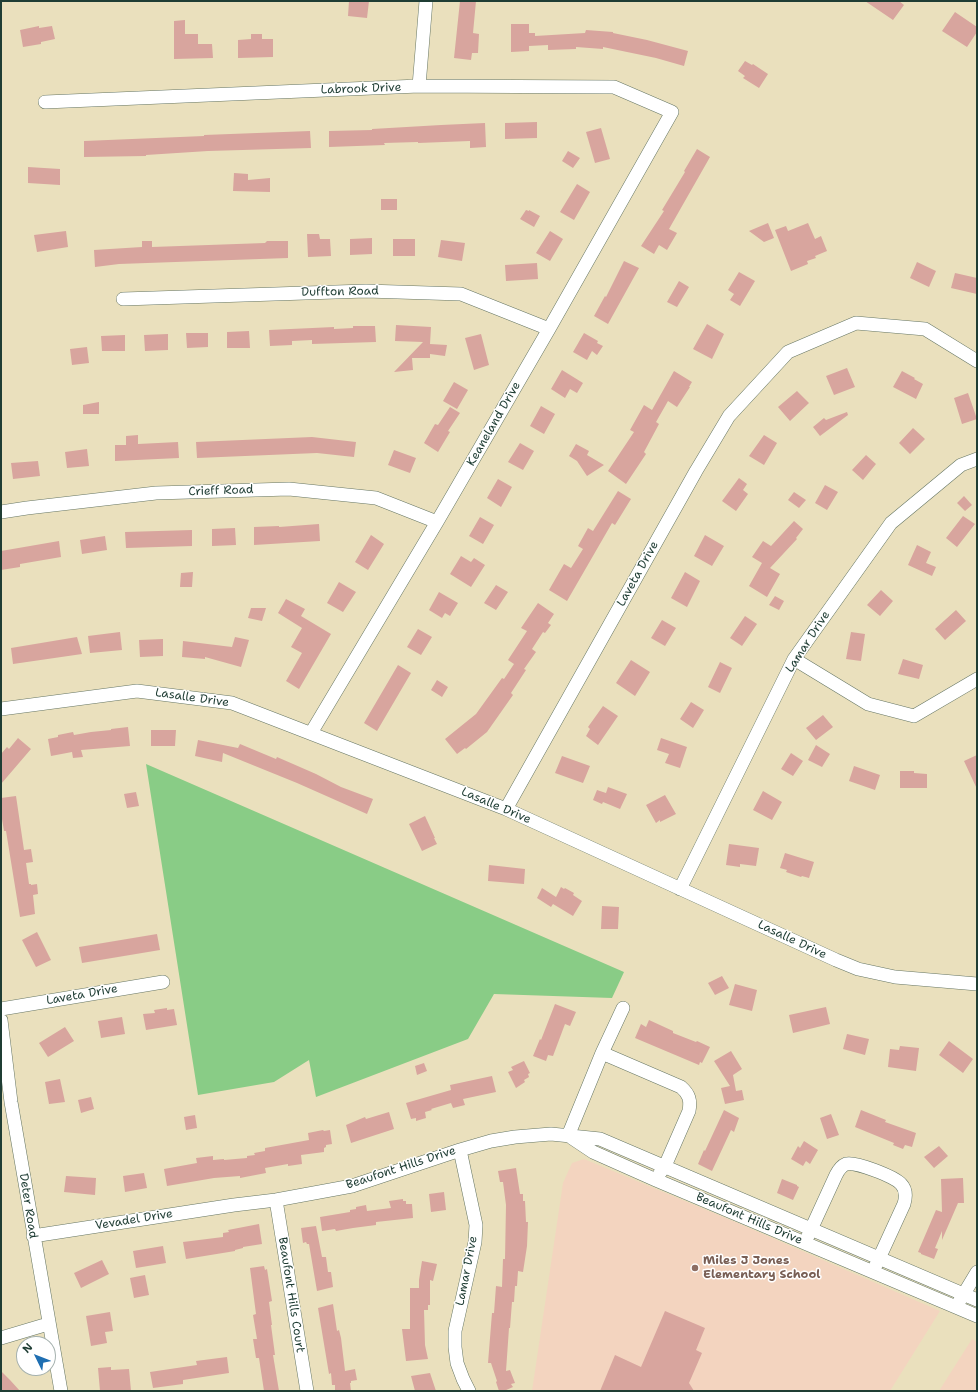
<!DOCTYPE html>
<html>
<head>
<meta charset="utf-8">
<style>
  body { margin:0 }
  #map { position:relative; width:978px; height:1392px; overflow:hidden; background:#eae0bd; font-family:"Shantell Sans",sans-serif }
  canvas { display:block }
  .frame { position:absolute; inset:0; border:2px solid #1f3d34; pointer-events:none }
  .north { position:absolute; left:16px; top:1336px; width:40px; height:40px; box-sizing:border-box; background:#fff; border:1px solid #a5b1ae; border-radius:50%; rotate:313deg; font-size:11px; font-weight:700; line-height:16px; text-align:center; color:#1f3d34 }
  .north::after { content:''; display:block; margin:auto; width:14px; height:18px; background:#1f6fb2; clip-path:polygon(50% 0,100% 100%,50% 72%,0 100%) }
</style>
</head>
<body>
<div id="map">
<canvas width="978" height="1392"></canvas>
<div class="frame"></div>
<div class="north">N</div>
</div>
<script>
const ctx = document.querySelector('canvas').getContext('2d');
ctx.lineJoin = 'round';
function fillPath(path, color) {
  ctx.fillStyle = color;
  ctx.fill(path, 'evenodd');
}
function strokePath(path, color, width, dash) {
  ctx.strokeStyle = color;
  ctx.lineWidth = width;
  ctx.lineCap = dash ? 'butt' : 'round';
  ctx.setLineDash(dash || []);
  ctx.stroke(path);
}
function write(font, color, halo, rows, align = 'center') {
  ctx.font = font + ' "Shantell Sans",sans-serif';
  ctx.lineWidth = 3;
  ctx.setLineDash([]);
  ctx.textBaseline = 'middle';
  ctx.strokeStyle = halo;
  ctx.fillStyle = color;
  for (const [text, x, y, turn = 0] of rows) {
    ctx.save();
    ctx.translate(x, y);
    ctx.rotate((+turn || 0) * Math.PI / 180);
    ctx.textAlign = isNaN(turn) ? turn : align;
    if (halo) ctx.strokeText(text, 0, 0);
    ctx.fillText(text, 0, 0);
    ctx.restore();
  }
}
fillPath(new Path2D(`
  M584,1159L740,1224L940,1311L890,1391H532L563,1183L572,1163Z
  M972,1339L977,1342V1391H939Z`), '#f3d4bf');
fillPath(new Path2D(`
  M146,764L624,972L612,998L494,994L468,1039L316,1097L309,1060L274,1082L198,1095Z`), '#89cc86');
fillPath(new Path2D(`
  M349,1H369L367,18L348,16Z
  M460,1H476L473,33L479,34L478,53H472L471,60L454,58Z
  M865,1H899L904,5L893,20Z
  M955,12L977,27V32L967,47L942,31Z
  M185,20V34H198V44H212L213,58L174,59V21Z
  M511,24H529V33H535V36L585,33L586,30L613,32V33L647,40L688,51L684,66L656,58L603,47V49L576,47V49L548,50V45L529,46V51L511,52Z
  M39,26V28L52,26L55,39L41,42V44L23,47L20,30Z
  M251,34H262V39H273V57L238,58V40L251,39Z
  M745,61L752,65L753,64L768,74L759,88L743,78L745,76L738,71Z
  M537,122V138L505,139V123Z
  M485,123L486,147L470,148V141L418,143V142L384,143L385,145L329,147V131L372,130V129L441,125Z
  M601,128L610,159L595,163L586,132Z
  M310,131L311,148L208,151L146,155V156L84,157V141L204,136V135Z
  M697,149L710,157L669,229L677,233L667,250L659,245L654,254L641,246L664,211L662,210L685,172L684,171Z
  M568,151L580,158L573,168L562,161Z
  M28,167L60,169V185L28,183Z
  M234,173L248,174V180L270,178V192L233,191Z
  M577,184L590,192L574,220L560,212Z
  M381,199H397V210H381Z
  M526,210L529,211V210L540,216L534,227L520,219Z
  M768,223L774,238L764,242L749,231Z
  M808,223L815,239L821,236L827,251L815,256L816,258L807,261L808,264L791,271L775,230L786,226L788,231Z
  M66,231L68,247L37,252L34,235Z
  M550,231L563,239L550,261L536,253Z
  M307,234H319L320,239H330L331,256L308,257Z
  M372,238V254L350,255V239Z
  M393,239H415V256H393Z
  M441,240L465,243L462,261L438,257Z
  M142,241H152V247L265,243L267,241H288V258L119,264L95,267L94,250L142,247Z
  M624,261L639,268L608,324L594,316L605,296L606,297Z
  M917,262L936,271L929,287L910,278Z
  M537,263L538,279L506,281L505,265Z
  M739,272L755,281L740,306L730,300L734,294L728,290Z
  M955,273L977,278V294L951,288Z
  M679,281L689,287L677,307L667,302Z
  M707,324L724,334L712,359L693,349Z
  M396,325L431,327L430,344L447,345L445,356L430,354V358H412L413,370L394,372L423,342L395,341Z
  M353,326H375L376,342L312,344V340L292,341V345L270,346L269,330L334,327V329L353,328Z
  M249,331L250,348H227V332Z
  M186,333H208V347L187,348Z
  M584,333L598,341L597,343L603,346L597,355L592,351L587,360L573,352Z
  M168,334V350L145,351L144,335Z
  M481,334L489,365L474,370L465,338Z
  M125,335V351H102L101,336Z
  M87,347L89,363L72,365L70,349Z
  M847,368L855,387L834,395L826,376Z
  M562,370L583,383L577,393L570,389L565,398L551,389Z
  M674,371L692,382L689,387H690L677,407L668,401L656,422L659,424L644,452L646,454L626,484L608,471L634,432L630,430L644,405L652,410Z
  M902,371L915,378L914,379L923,384L916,399L893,387Z
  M454,382L468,390L457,409L443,401Z
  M797,391L809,403L790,421L778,407Z
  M968,393L977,419L962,424L954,398Z
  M99,402V414H83V405Z
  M541,406L555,414L544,434L530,426Z
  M450,407L460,413L448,431L450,432L438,452L424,443L435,424L438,425Z
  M847,412L848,415L820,436L813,427L824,418L826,420Z
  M913,428L925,439L910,454L899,443Z
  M138,435V444L178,442L179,458L115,461V445H126V436Z
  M764,435L777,443L764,465L749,456Z
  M312,437L356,442L354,457L317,453L197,458L196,442Z
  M520,443L534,451L523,470L508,462Z
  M576,444L589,451L587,455L604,465L587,476L577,461L569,456Z
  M87,449L89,466L67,468L65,452Z
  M394,450L416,458L410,473L388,465Z
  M866,455L876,464L863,480L852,470Z
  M38,461L40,476L13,479L11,463Z
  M739,478L747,484L743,490L748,494L736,511L722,501Z
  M498,479L512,487L501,507L487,498Z
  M825,485L838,492L827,510L815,503Z
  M618,491L631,499L615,525L612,523L567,601L549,590L564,564L571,568L583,549L578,546L588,528L593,531Z
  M794,492L806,500L799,508L788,500Z
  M964,496L972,505L965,511L957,503Z
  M963,516L975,524L957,547L946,538Z
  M480,517L494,525L483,544L469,536Z
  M794,521L803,529L796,538L797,539L770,568L780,574L767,597L749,586L762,563L752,557L763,541L771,546Z
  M319,524L320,541L254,545V527L279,526V527Z
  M235,528L236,545L212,546V529Z
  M192,530V546L126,548L125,532Z
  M371,535L384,544L368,570L355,562Z
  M705,535L724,546L712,566L694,556Z
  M105,536L107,550L82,554L80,540Z
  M59,541L61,557L20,564V567L1,570V551Z
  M917,545L931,552L926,563L936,567L932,576L908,565Z
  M461,556L471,562L474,558L485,565L471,587L450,574Z
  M193,572L192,587H180L181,573Z
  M685,572L700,581L687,607L671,598Z
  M339,582L356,592L343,612L327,603Z
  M496,585L508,592L496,610L484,603Z
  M881,590L893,601L880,616L867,605Z
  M439,592L458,603L450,616L445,613L442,618L429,610Z
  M775,596L784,601L779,610L769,605Z
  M286,599L305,609L301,616L331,634L299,689L286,681L302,653L291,647L302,628L278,613Z
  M538,603L554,614L548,623L551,625L545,633L543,632L532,649L536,652L524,669L526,670L511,693L513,695L487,732L466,749L465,748L457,754L445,739L476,714L502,678L504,679L514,664L508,660L527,631L521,628Z
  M251,608H266L262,621L248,618Z
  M956,610L966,621L945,640L935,629Z
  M745,616L757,624L742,646L730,638Z
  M662,620L676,628L665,646L651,638Z
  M418,629L432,637L421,655L407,647Z
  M120,632L122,650L90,653L88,636Z
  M851,632L865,634L861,661L846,659Z
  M77,637L82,654L13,664L11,648Z
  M235,637L249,640L241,667L205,657V659L182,657L183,641L232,647Z
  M163,639V656L140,657L139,640Z
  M903,659L923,665L919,679L898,674Z
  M631,660L650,672L635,696L616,683Z
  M720,662L732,668L720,693L708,687Z
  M398,665L411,673L377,731L364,723Z
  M437,680L448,687L442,697L431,690Z
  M691,702L704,710L693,728L680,719Z
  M603,706L618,716L598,745L586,736L590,729L588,727Z
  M823,715L833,727L816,740L806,728Z
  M128,727L130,746L81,750L83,757L73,758L72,752L51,756L48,739L58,737V735L73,732L74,735L91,732L111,730V729Z
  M151,730H176L175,746H151Z
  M18,738L31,749L1,784V754L7,747L9,749Z
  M661,738L687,747L680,768L665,763L669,754L657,750Z
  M198,740L238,748L240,744L276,759L277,757L316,774L341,787L373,799L367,814L297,783L223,753L222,762L195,756Z
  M816,745L830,754L822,767L808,760Z
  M791,753L803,761L793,776L781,769Z
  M977,755V789L964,761Z
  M562,756L590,766L583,783L555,773Z
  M854,766L880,775L875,790L849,781Z
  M900,771H914V773L927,774V788H900Z
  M608,787L627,794L620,809L603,802L602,804L593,800L597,790L606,793Z
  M763,791L782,802L772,820L753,810Z
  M136,792L139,806L127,808L124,794Z
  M665,795L676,814L660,822V820L656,823L646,805Z
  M16,796L24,850L31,849L33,862L26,863L29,884H31V885L37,884L38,894L33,895L35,914L20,917L6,831H4L1,813V798Z
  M425,816L435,838H434L437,844L422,851L409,824Z
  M729,844L759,848L756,866L740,864V867L726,865Z
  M785,853L814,862L809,878L802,876L801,877L786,872L787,870L780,868Z
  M489,865L525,869L524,884L488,881Z
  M561,887L564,889L565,888L574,893L573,895L582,901L573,916L553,904L551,907L537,898L542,888L556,897Z
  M602,906L619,907L618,929H601Z
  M37,932L51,960L36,967L22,940Z
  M157,934L160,950L82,963L79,947Z
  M722,976L729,988L715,995L708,983Z
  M735,984L757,990L752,1011L729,1005Z
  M555,1004L576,1012L570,1026L565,1024L553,1056L548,1055L546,1061L533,1056L540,1039L541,1040Z
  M826,1007L830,1024L793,1033L789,1015Z
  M167,1008V1010L174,1009L177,1025L146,1030L143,1014L155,1013L154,1010Z
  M122,1017L125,1034L101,1038L98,1021Z
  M649,1020L673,1031V1033L696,1042L697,1041L710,1047L702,1063L700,1062L699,1065L635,1038L641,1024L646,1027Z
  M65,1027L74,1041L48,1057L39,1043Z
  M847,1034L869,1039L865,1055L843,1049Z
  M949,1041L973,1059L963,1073L939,1055Z
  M900,1046L919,1048L916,1071L888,1067L890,1049L899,1050Z
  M731,1051L742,1069L733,1075L736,1091L742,1090L744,1100L725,1104L721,1088L730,1086L714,1061Z
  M524,1061L530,1073L528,1074L529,1077L524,1080L525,1082L516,1088L508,1072L513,1070L511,1067Z
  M424,1063L427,1071L417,1075L415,1066Z
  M492,1076L496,1092L463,1099L465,1105L453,1108L451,1103L431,1109L432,1110L425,1112L426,1118L416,1121V1118L411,1119L406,1103L451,1090L450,1085Z
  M60,1079L65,1102L49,1104L45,1082Z
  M91,1097L94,1109L81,1113L78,1100Z
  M724,1110L739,1118L734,1132L731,1130L712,1171L698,1164L704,1150L705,1151Z
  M861,1110L886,1120L885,1122L916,1133L912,1147L905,1145L903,1149L893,1145L894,1143L855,1127Z
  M389,1112L394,1129L351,1143L346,1125L365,1117L366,1119Z
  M831,1114L839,1135L827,1139L820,1118Z
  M195,1115L197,1128L186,1130L184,1117Z
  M323,1130L324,1131L330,1130L332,1144L326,1145V1147L324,1148V1152L301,1155L302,1164L288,1166V1164L265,1168L266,1173L240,1178V1176L214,1178L167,1186L164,1169L197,1163L196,1158L213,1156V1160L224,1159V1160L247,1158V1156L255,1155L254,1153L265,1151V1148L309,1140L308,1133Z
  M804,1141L818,1150L810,1164L806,1161L803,1166L791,1159L798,1146L800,1148Z
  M939,1146L948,1156L934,1168L924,1157Z
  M516,1168L520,1194H523V1201H525L526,1222H528L527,1246L523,1272L518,1271L517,1286H515L514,1302H512L510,1328H509L506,1371L510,1370L515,1383L511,1384L513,1387L504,1391H499L496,1382L497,1381L491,1363H488L492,1313H494L496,1286L502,1287L503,1259H505L506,1205L503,1182H500L498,1171Z
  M144,1173L147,1188L125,1192L123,1176Z
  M66,1176L96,1178L95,1195L64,1192Z
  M963,1178L964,1203H958L942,1240V1231L935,1248L938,1249L934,1259L921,1254V1253L918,1252L936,1210L942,1212L941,1179Z
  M782,1179L797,1185V1186L799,1187L793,1200L777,1193Z
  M444,1192L446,1210L431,1212L429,1194Z
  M403,1199V1201H406V1204H412L413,1218L376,1222V1225L353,1228L336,1231L335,1229L322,1231L320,1217L350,1212V1210L356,1209V1207L366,1205L367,1211L391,1208L389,1201Z
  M259,1224L262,1244L243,1247V1248L235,1250V1251L186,1259L183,1242L223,1237V1233L229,1232L228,1230Z
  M316,1226L322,1257H326L328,1272H331L333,1287L317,1291L309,1244H307L306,1242L303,1243L301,1228Z
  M163,1246L166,1263L136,1268L133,1251Z
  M102,1260L109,1274L81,1288L74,1273Z
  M422,1261L437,1264L433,1281L430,1280V1305H428V1310H424L425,1345L428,1359L406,1361L402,1329H410V1288H419V1280Z
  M264,1266L265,1270L267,1269L272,1301L269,1302L272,1325H271L275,1355H273L279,1391H264L259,1358H256L253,1339H257L253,1315L256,1314L250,1268Z
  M145,1275L149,1295L134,1298L130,1278Z
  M333,1304L337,1331L339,1330L341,1338L345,1371L355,1369L357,1380L351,1381V1383H350L351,1391H335V1385H332L331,1373L329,1374L318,1308Z
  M665,1311L705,1328L696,1350L702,1353L689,1383L694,1391H600L615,1355L641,1367Z
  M110,1312L113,1331L105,1332L107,1343L91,1346L86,1316Z
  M227,1357L229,1373L183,1380V1384L153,1388L150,1372L197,1365L196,1361Z
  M111,1367V1370L129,1369L131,1391H100L98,1368Z
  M1,1371L10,1380L20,1391H1Z
  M430,1373L436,1391H415L411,1376Z`), '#d8a59e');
const minor = new Path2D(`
  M419,86L426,1
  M45,102L419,86L614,87L672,112L549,329L437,522L311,733
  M123,299L366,291L461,294L549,329
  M1,512L27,508L156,493L289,489L376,498L437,522
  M794,659L868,704L914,716L977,679
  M1,709L137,691L232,703L506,809L836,960L858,969L895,977L977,984
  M506,809L696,471L729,416L788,352L856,323L925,329L977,361
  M680,889L794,659L891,523L961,465L977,459
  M1,1009L163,982
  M1,1020L11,1102L61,1391
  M602,1053L681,1087C689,1094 691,1100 689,1111L665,1166L660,1173
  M568,1136L602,1053L623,1008
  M572,1138L593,1152L656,1180L977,1316
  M460,1150L476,1225L475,1242L455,1331V1347L457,1363L463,1379L469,1391
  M276,1200L307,1391
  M33,1236L234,1205L276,1200L352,1186L460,1150L491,1141L515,1137L551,1134L600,1139L977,1300
  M808,1236L836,1175C838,1171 841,1166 846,1164C855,1161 895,1177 901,1184C907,1190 906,1197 904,1204L876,1265
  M959,1302L977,1272
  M1,1338L48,1324`);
strokePath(minor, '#667664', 14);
strokePath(minor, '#fff', 13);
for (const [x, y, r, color] of [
  [695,1268,4,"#8d6e63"]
]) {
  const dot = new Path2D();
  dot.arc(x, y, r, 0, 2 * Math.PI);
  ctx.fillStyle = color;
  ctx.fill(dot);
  strokePath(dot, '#fff', 1.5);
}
write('12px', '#1f3d34', '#fff', [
  ["Labrook Drive",361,89,-2],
  ["Duffton Road",340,292,-1],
  ["Keaneland Drive",494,424,-60],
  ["Crieff Road",221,491,-2],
  ["Laveta Drive",638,574,-61],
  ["Lamar Drive",808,642,-57],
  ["Lasalle Drive",192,698,8],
  ["Lasalle Drive",496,806,23],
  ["Lasalle Drive",792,940,25],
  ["Laveta Drive",82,995,-10],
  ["Beaufont Hills Drive",401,1168,-18],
  ["Deter Road",28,1206,81],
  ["Beaufont Hills Drive",749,1219,23],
  ["Vevadel Drive",134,1220,-9],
  ["Lamar Drive",467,1271,-79],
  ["Beaufont Hills Court",291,1295,81]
]);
write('bold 12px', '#785e54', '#fff', [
  ["Miles J Jones",703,1261],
  ["Elementary School",703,1275]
], 'left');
</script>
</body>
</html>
